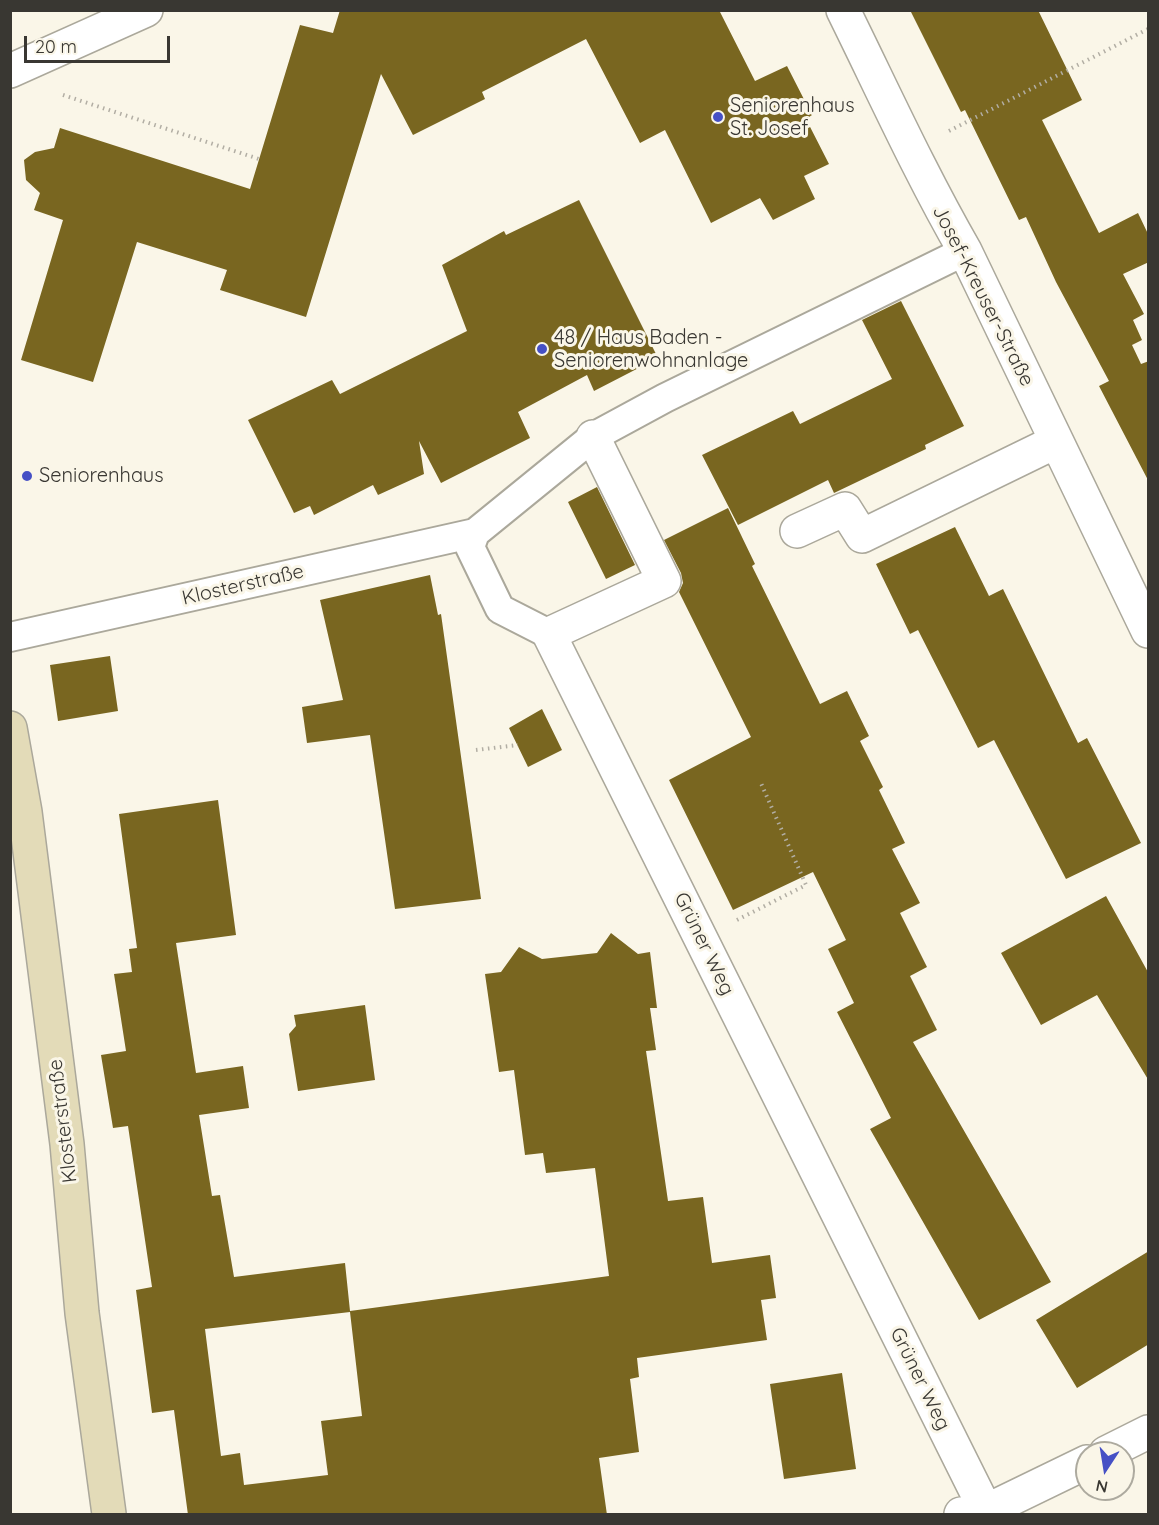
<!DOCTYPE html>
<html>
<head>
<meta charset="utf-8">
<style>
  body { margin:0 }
  #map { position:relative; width:1159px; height:1525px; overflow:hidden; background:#faf6e8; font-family:Quicksand,sans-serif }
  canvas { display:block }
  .frame { position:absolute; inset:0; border:12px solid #393732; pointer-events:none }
  .north { position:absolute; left:1075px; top:1441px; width:60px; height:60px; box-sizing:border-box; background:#faf6e8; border:2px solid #adaa9f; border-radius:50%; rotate:192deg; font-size:16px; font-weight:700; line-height:24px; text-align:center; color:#393732 }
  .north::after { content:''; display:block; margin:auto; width:21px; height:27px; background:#4650c5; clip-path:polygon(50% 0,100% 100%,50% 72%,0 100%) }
  .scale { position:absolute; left:24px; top:36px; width:146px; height:27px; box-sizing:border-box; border:3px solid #393732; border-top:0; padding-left:8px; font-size:18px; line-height:21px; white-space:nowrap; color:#393732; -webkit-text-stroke:4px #faf6e8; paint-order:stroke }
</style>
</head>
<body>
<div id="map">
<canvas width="1159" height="1525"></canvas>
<div class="frame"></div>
<div class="north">N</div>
<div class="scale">20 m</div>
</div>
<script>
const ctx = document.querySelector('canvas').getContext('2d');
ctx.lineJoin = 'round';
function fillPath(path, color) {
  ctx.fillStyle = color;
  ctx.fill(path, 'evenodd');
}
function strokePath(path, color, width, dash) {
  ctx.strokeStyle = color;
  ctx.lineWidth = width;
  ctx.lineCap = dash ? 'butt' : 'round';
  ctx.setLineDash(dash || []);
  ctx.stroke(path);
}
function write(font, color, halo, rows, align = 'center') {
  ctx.font = font + ' Quicksand,sans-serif';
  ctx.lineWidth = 6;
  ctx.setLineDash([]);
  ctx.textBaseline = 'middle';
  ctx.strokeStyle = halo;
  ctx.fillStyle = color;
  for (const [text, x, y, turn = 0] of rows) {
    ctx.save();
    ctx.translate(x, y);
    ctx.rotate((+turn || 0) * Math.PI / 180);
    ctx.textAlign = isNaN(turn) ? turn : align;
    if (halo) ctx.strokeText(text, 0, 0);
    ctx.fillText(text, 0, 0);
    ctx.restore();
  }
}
fillPath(new Path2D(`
  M340,10H719L755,81L787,66L812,115L806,119L829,164L804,176L815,199L773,220L760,198L711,223L665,130L640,143L586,39L482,92L485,99L413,135L381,74L306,317L220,290L227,270L137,242L93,382L21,360L63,220L34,210L40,193L26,180L24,160L35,152L54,148L60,128L250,189L300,25L333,33Z
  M910,10H1038L1082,100L1042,120L1099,233L1138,213L1149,236V262L1123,274L1144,314L1133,320L1142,340L1132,345L1141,364L1149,361V482L1099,386L1109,381L1056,282L1026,217L1019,220L965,110L961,112Z
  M579,200L658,358L594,391L587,375L518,412L530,438L441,483L419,441L424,474L378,495L373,485L314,515L310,506L294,513L248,420L332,380L340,394L467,331L442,265L504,231L506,235Z
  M901,301L964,426L925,445L926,449L834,493L828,480L738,525L702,455L793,411L800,424L892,379L862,320Z
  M597,487L635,565L606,579L568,502Z
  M728,508L755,564L752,566L820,704L847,691L869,736L860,741L883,787L879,790L905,843L892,849L920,903L900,913L927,967L910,976L937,1030L913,1042L1051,1282L979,1320L870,1129L891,1118L837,1012L854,1003L828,949L846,940L813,872L733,910L669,780L751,737L679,592L683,583L681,573L664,540Z
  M955,527L989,596L1003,589L1078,743L1087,738L1141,843L1066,879L994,740L978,748L918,630L910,634L876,564Z
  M430,575L438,615L441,614L481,899L395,909L370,735L307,743L302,707L343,700L320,600Z
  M110,656L118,711L58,721L50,665Z
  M542,709L562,750L528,767L509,728Z
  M218,800L236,935L176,943L196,1073L243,1066L249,1108L199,1115L212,1196L220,1195L234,1277L345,1263L350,1311L609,1276L595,1168L546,1173L543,1153L525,1155L514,1070L499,1072L485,974L501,972L519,947L542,959L597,953L611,933L638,954L650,952L657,1008H650L656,1050L646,1051L668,1201L703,1197L712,1263L770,1255L776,1298L761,1300L767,1340L637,1358L639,1377L630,1379L639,1452L599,1458L607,1515H188L174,1410L152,1413L136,1290L152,1287L128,1126L113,1128L101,1055L126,1051L114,974L132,972L129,949L137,948L119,814ZM350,1312L362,1416L321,1421L328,1475L244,1485L240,1453L221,1456L205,1329Z
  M1106,896L1149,974V1081L1097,995L1041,1025L1001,953Z
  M365,1005L375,1080L298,1091L289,1034L296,1026L294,1015Z
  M1149,1251V1344L1077,1388L1036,1320Z
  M842,1373L856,1469L784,1479L770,1384Z`), '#796620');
const lane = new Path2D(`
  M549,634L500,609L470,547L475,533L593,437L665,398L965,251
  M10,637L475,533`);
const street = new Path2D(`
  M843,10C883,91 920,173 965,251L1148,631
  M10,71L146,10
  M593,437L664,581L549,634L986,1511
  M797,531L845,509L862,536L1055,442
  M1106,1453L1148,1432
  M961,1514L986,1511L1087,1462`);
const secondary = new Path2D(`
  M10,728L25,812L67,1144L82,1313L109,1514`);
strokePath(lane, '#aba89b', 32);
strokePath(street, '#aba89b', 36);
strokePath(secondary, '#aba89b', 36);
strokePath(new Path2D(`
  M63,95L259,159
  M949,131L1148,29
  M476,750L518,745
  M737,920L806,885L760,781`), '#b2aea4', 4, [1.5, 4.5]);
strokePath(lane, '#fff', 28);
strokePath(street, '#fff', 33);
strokePath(secondary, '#e3dbb8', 33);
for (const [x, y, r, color] of [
  [718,117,6,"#4650c5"],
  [542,349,6,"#4650c5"],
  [27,476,6,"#4650c5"]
]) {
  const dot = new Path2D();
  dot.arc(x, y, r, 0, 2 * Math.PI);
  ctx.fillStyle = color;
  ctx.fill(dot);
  strokePath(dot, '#faf6e8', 2);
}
write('20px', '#393732', '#faf6e8', [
  ["Seniorenhaus",730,106],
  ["St. Josef",730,129],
  ["48 / Haus Baden -",554,338],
  ["Seniorenwohnanlage",554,361],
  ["Seniorenhaus",39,476]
], 'left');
write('20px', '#393732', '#faf6e8', [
  ["Josef-Kreuser-Straße",983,296,63],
  ["Klosterstraße",243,585,-13],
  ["Grüner Weg",704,944,64],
  ["Klosterstraße",63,1121,-97],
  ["Grüner Weg",920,1379,64]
]);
</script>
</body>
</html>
